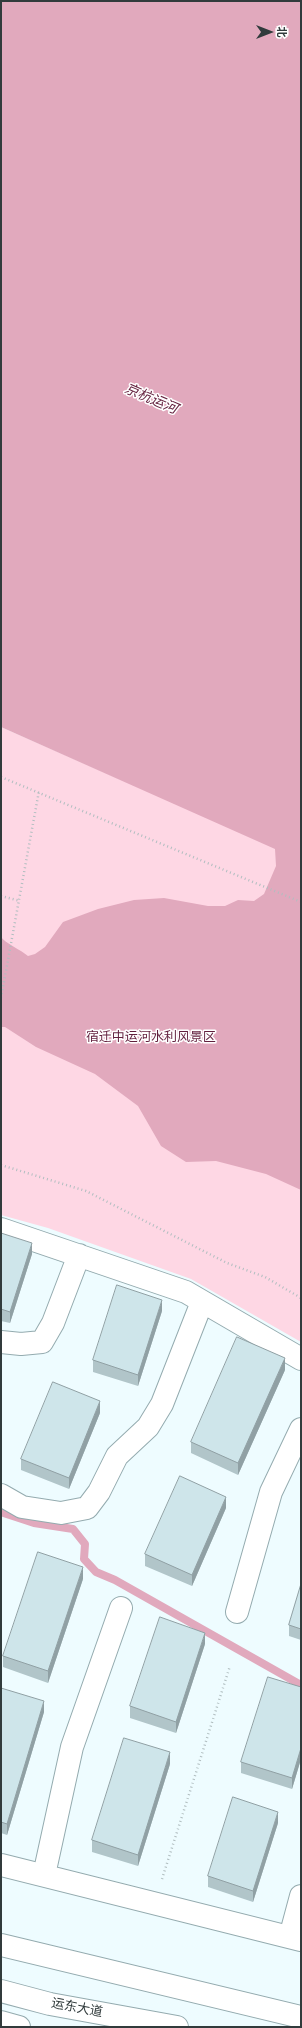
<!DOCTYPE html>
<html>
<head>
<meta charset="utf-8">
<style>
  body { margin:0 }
  #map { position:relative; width:302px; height:2028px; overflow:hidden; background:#eefcff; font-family:"Open Sans","Noto Sans SC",sans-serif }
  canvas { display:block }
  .frame { position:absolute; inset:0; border:2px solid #313b3c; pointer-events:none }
  .north { position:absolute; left:250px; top:12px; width:40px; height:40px; -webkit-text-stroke:3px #fff; paint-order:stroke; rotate:90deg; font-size:11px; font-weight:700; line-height:16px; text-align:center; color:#313b3c }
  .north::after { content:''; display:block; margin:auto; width:14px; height:18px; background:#313b3c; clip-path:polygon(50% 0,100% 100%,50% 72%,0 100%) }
</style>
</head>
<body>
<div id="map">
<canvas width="302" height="2028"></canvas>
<div class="frame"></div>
<div class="north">北</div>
</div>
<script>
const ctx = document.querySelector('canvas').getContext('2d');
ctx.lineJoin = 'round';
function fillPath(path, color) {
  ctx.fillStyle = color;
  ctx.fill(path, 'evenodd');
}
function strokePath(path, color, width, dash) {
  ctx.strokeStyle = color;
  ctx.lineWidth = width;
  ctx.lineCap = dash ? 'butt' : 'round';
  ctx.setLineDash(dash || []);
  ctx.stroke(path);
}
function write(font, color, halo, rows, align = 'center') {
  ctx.font = font + ' "Open Sans","Noto Sans SC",sans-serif';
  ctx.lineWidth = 3;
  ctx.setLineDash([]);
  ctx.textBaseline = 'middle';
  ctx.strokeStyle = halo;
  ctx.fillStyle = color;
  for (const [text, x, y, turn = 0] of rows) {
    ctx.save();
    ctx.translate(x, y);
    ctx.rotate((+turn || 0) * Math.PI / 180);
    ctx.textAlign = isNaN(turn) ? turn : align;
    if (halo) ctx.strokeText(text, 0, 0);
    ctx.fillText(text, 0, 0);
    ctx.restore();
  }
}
fillPath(new Path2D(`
  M1,727L301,859V1342L191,1279L48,1228L1,1215Z`), '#fed7e4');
fillPath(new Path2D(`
  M1,1H301V1190L266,1174L216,1161L186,1162L161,1146L138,1106L95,1074L36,1047L5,1027H1V937C5,943 21,950 28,956L35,954L45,947L63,922L98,909L134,900L164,898L208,906H225L238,900L254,901L264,894L276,866L275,849L1,727Z`), '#e1a9bd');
strokePath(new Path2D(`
  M1,1512L34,1523L73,1529L85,1544L84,1559L96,1572L115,1580L301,1685`), '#e1a9bd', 8);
const minor = new Path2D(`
  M1,1229L186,1292L301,1359
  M1,1342L21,1344L42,1342L53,1323L79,1255
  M1,1495L22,1507L61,1513L87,1508L99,1492L117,1456L148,1427L162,1404L202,1302
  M237,1612L271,1492L301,1429
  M1,1865L301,1940
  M44,1875L72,1747L121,1608
  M290,1937L301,1896
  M1,1945L301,2017`);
const major = new Path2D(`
  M1,1991L50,2004L177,2027
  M1,2022L19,2027`);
strokePath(minor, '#94abaf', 24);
strokePath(major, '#94abaf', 24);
strokePath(new Path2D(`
  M1,777L301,902
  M1,896L20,901
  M1,998L39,791
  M1,1165L86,1191L227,1263L265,1277L301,1298
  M162,1879L230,1666`), '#b1bec0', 2.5, [1, 3]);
strokePath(minor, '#fff', 22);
strokePath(major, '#fff', 22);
fillPath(new Path2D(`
  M1,1233L32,1254L10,1323L1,1321Z
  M162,1311L138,1386L93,1372V1360Z
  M285,1370L238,1475L191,1453V1442Z
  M100,1413L69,1489L21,1470V1459Z
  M226,1508L192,1586L145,1566V1554Z
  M83,1579L48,1683L3,1667V1656Z
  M301,1584V1640L289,1636V1625Z
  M205,1644L176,1733L130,1718V1706Z
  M301,1687V1759L292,1789L241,1773V1762Z
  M1,1688L44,1712L7,1835L1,1833Z
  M170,1764L138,1866L92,1852V1840Z
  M278,1823L253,1902L208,1887V1876Z`), '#b1c5c9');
fillPath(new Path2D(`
  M32,1243V1254L10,1323V1312Z
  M162,1300V1311L138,1386V1375Z
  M285,1358V1370L238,1475V1463Z
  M100,1401V1413L69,1489V1478Z
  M226,1497V1508L192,1586V1575Z
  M83,1567V1579L48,1683V1671Z
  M205,1633V1644L176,1733V1722Z
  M44,1701V1712L7,1835V1824Z
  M301,1748V1759L292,1789V1778Z
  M170,1752V1764L138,1866V1855Z
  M278,1812V1823L253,1902V1891Z`), '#90a0a4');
const building = new Path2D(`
  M1,1233L32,1243L10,1312L1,1309Z
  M117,1285L162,1300L138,1375L93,1360Z
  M237,1337L285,1358L238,1463L191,1442Z
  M53,1382L100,1401L69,1478L21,1459Z
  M180,1476L226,1497L192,1575L145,1554Z
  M38,1552L83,1567L48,1671L3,1656Z
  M301,1584V1629L289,1625Z
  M160,1617L205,1633L176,1722L130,1706Z
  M268,1677L301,1687V1748L292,1778L241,1762Z
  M1,1688L44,1701L7,1824L1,1822Z
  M124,1738L170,1752L138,1855L92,1840Z
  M233,1797L278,1812L253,1891L208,1876Z`);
fillPath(building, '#cee5ea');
strokePath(building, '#90a0a4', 1);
write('13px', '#611f3d', '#fff', [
  ["宿迁中运河水利风景区",151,1037]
]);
write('13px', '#313b3c', '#fff', [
  ["运东大道",77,2008,11]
]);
write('italic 14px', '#652340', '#fff', [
  ["京杭运河",151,399,23]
]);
</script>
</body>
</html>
